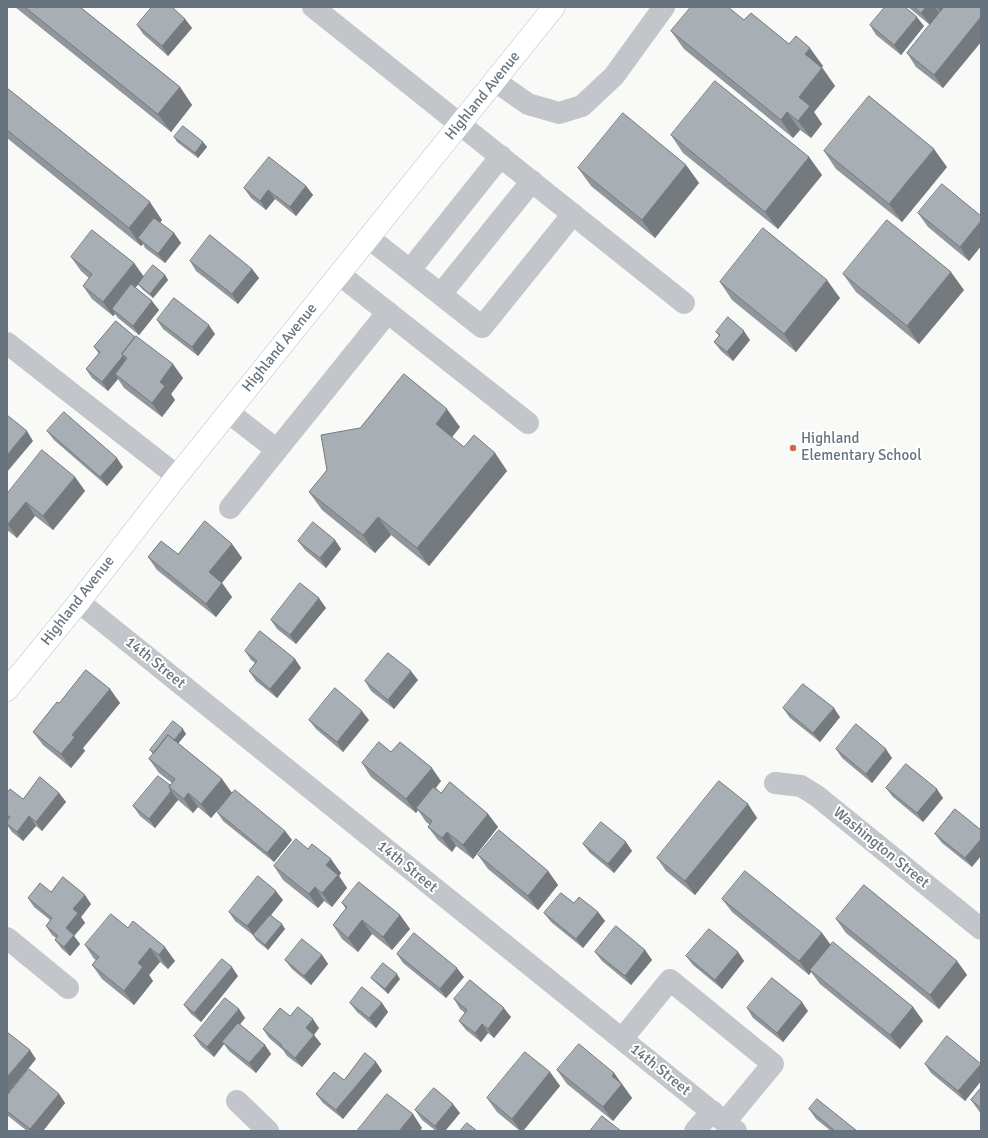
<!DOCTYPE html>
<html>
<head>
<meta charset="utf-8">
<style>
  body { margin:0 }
  #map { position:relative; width:988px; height:1138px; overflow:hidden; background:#f9faf8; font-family:Signika,sans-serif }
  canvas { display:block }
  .frame { position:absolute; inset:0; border:8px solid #67747f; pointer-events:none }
</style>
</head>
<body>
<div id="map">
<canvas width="988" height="1138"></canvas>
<div class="frame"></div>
</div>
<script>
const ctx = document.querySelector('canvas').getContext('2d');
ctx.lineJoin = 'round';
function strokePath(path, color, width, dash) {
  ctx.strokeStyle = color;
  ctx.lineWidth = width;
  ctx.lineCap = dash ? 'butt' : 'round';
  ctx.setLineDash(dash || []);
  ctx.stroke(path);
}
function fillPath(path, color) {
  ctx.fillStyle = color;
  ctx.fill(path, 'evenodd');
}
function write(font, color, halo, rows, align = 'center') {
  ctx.font = font + ' Signika,sans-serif';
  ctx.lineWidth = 4;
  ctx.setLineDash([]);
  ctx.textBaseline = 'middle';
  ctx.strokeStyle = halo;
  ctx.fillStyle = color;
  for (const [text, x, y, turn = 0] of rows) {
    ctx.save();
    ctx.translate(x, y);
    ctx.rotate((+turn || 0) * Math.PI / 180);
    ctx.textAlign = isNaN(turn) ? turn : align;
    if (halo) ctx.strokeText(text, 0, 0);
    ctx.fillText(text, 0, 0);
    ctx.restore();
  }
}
const major = new Path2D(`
  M7,690L79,602L177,476L554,7`);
strokePath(major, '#b6b9bd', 23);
strokePath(new Path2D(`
  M313,7L684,303
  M495,81L528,104L559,113L582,106L614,76L664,7
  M369,238L482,327L573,214
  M410,270L501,156
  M339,274L528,423
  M441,294L532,181
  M7,343L177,476
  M228,412L277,450
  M230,508L388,312
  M79,602L736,1131
  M775,783L801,786L817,796L981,929
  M7,938L68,988
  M622,1039L670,980L773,1064L725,1122
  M237,1101L268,1131
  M695,1131L712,1111`), '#c2c5c9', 22);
strokePath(major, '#fff', 22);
fillPath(new Path2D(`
  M15,7H80L180,87L192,105L171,132Z
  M908,7H981V42L943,88L916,67L907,53L930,25Z
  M185,19L192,28L168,56L143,34L137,25Z
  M744,20L789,44L823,66L822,67L835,86L814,112L822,124L811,138L800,130L793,138L684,49L671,31Z
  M870,25L924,26L901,55L876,35Z
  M7,88L162,220L160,223L174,233L181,243L165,263L145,248L143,244L141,246L7,138Z
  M671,135L809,157L822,175L778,229L683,153Z
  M174,137L203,142L207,147L198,158L177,142Z
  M824,151L947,167L902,222L836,169Z
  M686,165L699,183L655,238L591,186L578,168Z
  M306,186L313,195L296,216L275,199L266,210L251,198L244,188Z
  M918,213L981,216V246L969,261L928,227Z
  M71,257L134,263L144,277L135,288L159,310L139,335L118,318L115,314L113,316L92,299L83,286L89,278L81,271Z
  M190,261L252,269L259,278L238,304L196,271Z
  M843,274L964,290L919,344L856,292Z
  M165,275L168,280L153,298L142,289L138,284Z
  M720,282L840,298L796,352L732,300Z
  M157,320L215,334L198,356L163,329Z
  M116,321L183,378L171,394L175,400L162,417L124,388L118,379L108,391L92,378L86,369L99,354L94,347Z
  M716,332L750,340L733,361L721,351L714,342L719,336Z
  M460,427L452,437L464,447L495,453L507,471L429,566L391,535L375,553L322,510L309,492Z
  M47,431L123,467L107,486L54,440Z
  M75,477L85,491L53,530L35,516L17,538L7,530V494Z
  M335,540L341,549L326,568L305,550L298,541Z
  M232,544L242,558L222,583L232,597L216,617L157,570L148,557L178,554Z
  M326,608L296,644L277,629L271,620Z
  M245,651L295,659L301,668L277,698L256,681L249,671L255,663L251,660Z
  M418,680L394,709L371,691L365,681Z
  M110,689L120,703L83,748L85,751L71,768L43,745L33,732L59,703Z
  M783,708L840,717L820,742L790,718Z
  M309,720H369L343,752L316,729Z
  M186,734L178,743L222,779L232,793L211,818L198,807L193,813L178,800L155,828L140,816L133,806L170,785L172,783L159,773L149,759L153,754L150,750Z
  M836,749L892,758L872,783L842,758Z
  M391,752L441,781L436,788L441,793L488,814L498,827L473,859L456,846L452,852L438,840L428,827L430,825L426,822L418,810L416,813L371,777L362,763Z
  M886,788L943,798L923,822L893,797Z
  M7,793L23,799L59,793L66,802L42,831L36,826L23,841L12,832L7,825V821L8,820L7,819Z
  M748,804L757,818L695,895L666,871L657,858Z
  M955,809L972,867L942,843L935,834Z
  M217,812L285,831L292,840L274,862L223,821Z
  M626,842L632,851L614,873L590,853L583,844Z
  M308,849L341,873L339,876L347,888L332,907L324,901L318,908L283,880L274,866Z
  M478,855L548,871L558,885L538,910L488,869Z
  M51,892L91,904L81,917L85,923L74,936L80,944L70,956L62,949L55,940L56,938L52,935L46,926L50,920L34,907L28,898Z
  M722,899L822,933L831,945L913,1007L923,1021L900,1049L820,984L811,972L809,975L732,912Z
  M283,900L271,915L285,929L268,950L256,940L253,935L235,921L229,912Z
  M342,903L400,915L410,929L392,950L372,934L358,952L342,939L333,925L346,909Z
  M574,903L598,912L605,921L583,948L551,922L544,913Z
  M836,919L957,961L967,975L939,1009L846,933Z
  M128,928L175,961L168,969L160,962L149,975L153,981L134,1005L102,979L92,965L96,960L94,959L85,945Z
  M645,950L652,960L631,985L602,961L595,952Z
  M738,952L744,961L722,989L693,965L686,956Z
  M397,954L464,977L446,998L403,963Z
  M322,955L328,964L311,985L292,969L285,960Z
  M238,976L201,1022L191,1014L184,1005Z
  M371,978L400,979L388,994L375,982Z
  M454,999L511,1017L494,1038L488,1033L481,1042L466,1030L459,1021L465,1013L460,1009Z
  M350,1003H382L388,1012L376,1028L357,1012Z
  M747,1008L808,1011L783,1042L753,1018Z
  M239,1009L245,1018L240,1024L265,1045L271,1054L256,1073L229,1051L224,1044L214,1057L201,1046L194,1036Z
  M290,1016L319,1028L314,1035L321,1044L302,1067L287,1056L283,1050L269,1038L263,1029Z
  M376,1062L382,1071L343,1119L323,1103L316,1094L344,1080Z
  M925,1064H981V1081L965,1101L931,1073Z
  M557,1070L614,1073L632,1098L613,1121L567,1084Z
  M550,1072L560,1086L523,1131H520L497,1112L487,1098Z
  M981,1088V1114L971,1100Z
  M59,1094L65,1103L43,1131H27L7,1115V1096Z
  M809,1109L857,1131H831L816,1119Z
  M415,1110L460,1113L445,1131H436L422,1120Z`), '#90969b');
fillPath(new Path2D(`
  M926,7H935L941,15L931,26L921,13Z
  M937,7H957L946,20Z
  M917,17L924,26L901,55L894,45Z
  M981,17V42L943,88L934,75Z
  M185,19L192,28L168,56L162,46Z
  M810,48L823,66L818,72L805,54Z
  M822,68L835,86L814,112L822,124L811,138L798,121L799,97Z
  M180,87L192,105L171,132L158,114Z
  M787,112L800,130L793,138L781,120Z
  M203,142L207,147L198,158L195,153Z
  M934,149L947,167L902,222L889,204Z
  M809,157L822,175L778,229L765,212Z
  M686,165L699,183L655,238L642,220Z
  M306,186L313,195L296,216L290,207Z
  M268,190L275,199L266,210L260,201Z
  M150,202L162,220L144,243L138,238L143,244L141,246L129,228Z
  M981,221V246L969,261L960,247Z
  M174,233L181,243L165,263L158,254Z
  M134,263L144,277L116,312L112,309L115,314L113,316L103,302Z
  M252,269L259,278L238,304L232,294Z
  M951,272L964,290L919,344L907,326Z
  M165,275L168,280L153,298L150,294Z
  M827,280L840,298L796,352L784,334Z
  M152,301L159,310L139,335L133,326Z
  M209,325L215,334L198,356L192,347Z
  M744,331L750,340L733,361L727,352Z
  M123,356L130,365L115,374L118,379L108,391L102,382Z
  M173,364L183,378L171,394L175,400L162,417L152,403L160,382Z
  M447,409L460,427L448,442L436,424Z
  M27,431L33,441L7,472V455Z
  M495,453L507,471L429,566L417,548Z
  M117,458L123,467L107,486L100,477Z
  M75,477L85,491L53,530L43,516Z
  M26,502L35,516L17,538L8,524Z
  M378,517L391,535L375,553L363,535Z
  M335,540L341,549L326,568L320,558Z
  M232,544L242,558L219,586L209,572Z
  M222,583L232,597L216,617L206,604Z
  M319,598L326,608L296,644L290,635Z
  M295,659L301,668L277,698L270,689Z
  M411,671L418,680L394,709L388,700Z
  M110,689L120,703L83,748L85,751L71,768L61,754L72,735Z
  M834,708L840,717L820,742L813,733Z
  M362,711L369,720L343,752L337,742Z
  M183,729L186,734L163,762L160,758Z
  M886,749L892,758L872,783L866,774Z
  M432,768L441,781L418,810L416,808L418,810L416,813L406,799Z
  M222,779L232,793L211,818L201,804Z
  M937,789L943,798L923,822L917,813Z
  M171,791L178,800L155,828L149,819Z
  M59,793L66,802L42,831L36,822Z
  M188,793L198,807L193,813L184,799Z
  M748,804L757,818L695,895L685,881Z
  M488,814L498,827L473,859L463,845Z
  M29,816L36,826L23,841L17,832Z
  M285,831L292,840L274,862L267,853Z
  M447,832L456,846L452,852L442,838Z
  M981,839V856L972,867L965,858Z
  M626,842L632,851L614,873L608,864Z
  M331,859L341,873L339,876L347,888L332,907L322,893L326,865Z
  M548,871L558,885L538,910L528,896Z
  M315,887L324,901L318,908L309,894Z
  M276,891L283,900L254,936L247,926Z
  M85,895L91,904L81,917L85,923L74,936L80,944L70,956L64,947L66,928L73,909Z
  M598,912L605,921L583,948L576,939Z
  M400,915L410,929L392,950L383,937Z
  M362,920L372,934L358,952L348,938Z
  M282,924L285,929L268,950L265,945Z
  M822,933L832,947L810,970L811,972L809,975L799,961Z
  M165,947L175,961L168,969L159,955Z
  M150,948L160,962L149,975L153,981L134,1005L124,991L138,963Z
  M645,950L652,960L631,985L625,976Z
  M738,952L744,961L722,989L715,980Z
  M322,955L328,964L311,985L304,976Z
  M957,961L967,975L939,1009L930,995Z
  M232,967L238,976L201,1022L194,1013Z
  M457,968L464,977L446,998L440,989Z
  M397,974L400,979L388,994L385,989Z
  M802,1002L808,1011L783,1042L777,1033Z
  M382,1003L388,1012L376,1028L369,1018Z
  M913,1007L923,1021L900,1049L890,1035Z
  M504,1008L511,1017L494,1038L488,1029Z
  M239,1009L245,1018L225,1043L222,1042L224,1044L214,1057L207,1047Z
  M313,1019L319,1028L312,1037L306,1028Z
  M482,1024L488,1033L481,1042L475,1033Z
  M314,1035L321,1044L302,1067L295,1058Z
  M265,1045L271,1054L256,1073L249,1063Z
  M30,1050L36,1059L7,1095V1077Z
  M376,1062L382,1071L343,1119L336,1110Z
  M981,1064V1081L965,1101L958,1091Z
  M550,1072L560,1086L523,1131H521L512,1119Z
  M614,1073L632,1098L613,1121L603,1107L612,1076Z
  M59,1094L65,1103L43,1131H31L30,1129Z
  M453,1104L460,1113L445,1131H438L435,1126Z
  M413,1114L422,1128L420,1131H399Z`), '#757a7e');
const building = new Path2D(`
  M25,7H80L180,87L158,114Z
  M152,7H172L185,19L162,46L137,25Z
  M691,7H728L744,20L751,13L789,44L796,36L810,48L805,54L822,68L799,97L810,106L798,121L787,112L781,120L671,31Z
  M885,7H905L917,17L894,45L870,25Z
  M915,7H926L921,13Z
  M944,7H981V17L934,75L907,53Z
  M715,81L809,157L765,212L671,135Z
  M7,88L150,202L129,228L7,130Z
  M869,96L934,149L889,204L824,151Z
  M623,113L686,165L642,220L578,168Z
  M183,126L203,142L195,153L174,137Z
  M269,157L306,186L290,207L268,190L260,201L244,188Z
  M942,184L981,216V221L960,247L918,213Z
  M154,218L174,233L158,254L138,238Z
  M887,220L951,272L907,326L843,274Z
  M763,228L827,280L784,334L720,282Z
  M92,230L134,263L103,302L83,286L92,274L71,257Z
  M210,235L252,269L232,294L190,261Z
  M153,265L165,275L150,294L138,284Z
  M131,284L152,301L133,326L112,309Z
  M174,298L209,325L192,347L157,320Z
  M728,317L744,331L727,352L714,342L720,335L716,332Z
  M116,321L135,337L122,354L123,356L102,382L86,369L100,352L94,347Z
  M136,336L173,364L160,382L165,386L152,403L115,374L127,358L122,354Z
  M404,374L447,409L436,424L464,447L474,435L495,453L417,548L378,517L363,535L309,492L327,470L321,435L360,428Z
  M64,412L117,458L100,477L47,431Z
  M7,415L27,431L7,455Z
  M42,450L75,477L43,516L26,502L8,524H7V494Z
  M205,521L232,544L209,572L222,583L206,604L148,557L161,541L178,554Z
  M313,522L335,540L320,558L298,541Z
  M300,583L319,598L290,635L271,620Z
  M260,631L295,659L270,689L249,671L257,661L245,651Z
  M388,653L411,671L388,700L365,681Z
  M86,670L110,689L72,735L75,737L61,754L33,732L57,702L59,703Z
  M803,684L834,708L813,733L783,708Z
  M335,688L362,711L337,742L309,720Z
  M173,721L183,729L174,740L168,735L154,753L150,750Z
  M856,724L886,749L866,774L836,749Z
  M168,735L222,779L201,804L188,793L184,799L169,787L175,779L149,759Z
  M379,742L391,752L400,742L432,768L406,799L362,763Z
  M906,764L937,789L917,813L886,788Z
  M158,776L170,785L169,787L171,791L149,819L133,806Z
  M40,777L59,793L36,822L29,816L17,832L7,824V821L10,817L7,815V793L10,789L23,799Z
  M719,781L748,804L685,881L657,858Z
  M450,782L488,814L463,845L447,832L442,838L428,827L432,821L416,808L433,787L441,793Z
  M235,790L285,831L267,853L217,812Z
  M955,809L981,830V839L965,858L935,834Z
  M601,822L626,842L608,864L583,844Z
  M499,830L548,871L528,896L478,855Z
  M296,839L308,849L312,844L331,859L326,865L338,875L322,893L315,887L309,894L274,866Z
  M745,871L822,933L799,961L722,899Z
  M258,876L276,891L247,926L229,912Z
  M63,877L85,895L73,909L78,913L66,928L74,935L64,947L55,940L58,936L46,926L52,918L28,898L40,883L51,892Z
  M359,882L400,915L383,937L362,920L348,938L333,925L347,907L342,903Z
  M864,885L957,961L930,995L836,919Z
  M561,893L574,903L579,897L598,912L576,939L544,913Z
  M111,914L128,928L133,921L165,947L159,955L150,948L138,963L143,967L124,991L92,965L99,957L85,945Z
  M270,915L282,924L265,945L253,935Z
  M616,926L645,950L625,976L595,952Z
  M709,929L738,952L715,980L686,956Z
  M414,933L457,968L440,989L397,954Z
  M302,939L322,955L304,976L285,960Z
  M833,942L913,1007L890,1035L810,970Z
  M222,959L232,967L194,1013L184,1005Z
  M383,963L397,974L385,989L371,978Z
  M772,978L802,1002L777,1033L747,1008Z
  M470,980L504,1008L488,1029L482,1024L475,1033L459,1021L467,1010L454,999Z
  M362,987L382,1003L369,1018L350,1003Z
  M225,998L239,1009L207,1047L194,1036Z
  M298,1007L313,1019L306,1028L314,1035L295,1058L281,1046L282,1045L263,1029L280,1008L290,1016Z
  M238,1023L265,1045L249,1063L222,1042Z
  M7,1032L30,1050L7,1077Z
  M947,1036L981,1064L958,1091L925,1064Z
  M579,1044L614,1073L612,1076L622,1084L603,1107L557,1070Z
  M525,1052L550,1072L512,1119L487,1098Z
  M365,1053L376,1062L336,1110L316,1094L334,1072L344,1080Z
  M29,1069L59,1094L30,1129L7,1111V1096Z
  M434,1088L453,1104L435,1126L415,1110Z
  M981,1088V1108L971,1100Z
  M387,1094L413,1114L399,1131H357Z
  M817,1099L857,1131H835L809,1109Z
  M602,1116L621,1131H590Z
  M467,1123L477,1131H460Z`);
fillPath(building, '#a7aeb4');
strokePath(building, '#757a7e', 1);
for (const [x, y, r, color] of [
  [793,448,4,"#d16b41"]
]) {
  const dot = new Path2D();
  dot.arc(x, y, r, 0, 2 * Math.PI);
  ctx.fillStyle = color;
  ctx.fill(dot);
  strokePath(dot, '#fff', 1.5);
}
write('15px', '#67747f', '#fff', [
  ["Highland Avenue",483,96,-51],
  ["Highland Avenue",280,348,-51],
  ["Highland Avenue",78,601,-52],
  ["14th Street",155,663,39],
  ["Washington Street",881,848,39],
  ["14th Street",407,867,39],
  ["14th Street",660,1070,39]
]);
write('15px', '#67747f', '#fff', [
  ["Highland",801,439],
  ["Elementary School",801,456]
], 'left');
</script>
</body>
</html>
